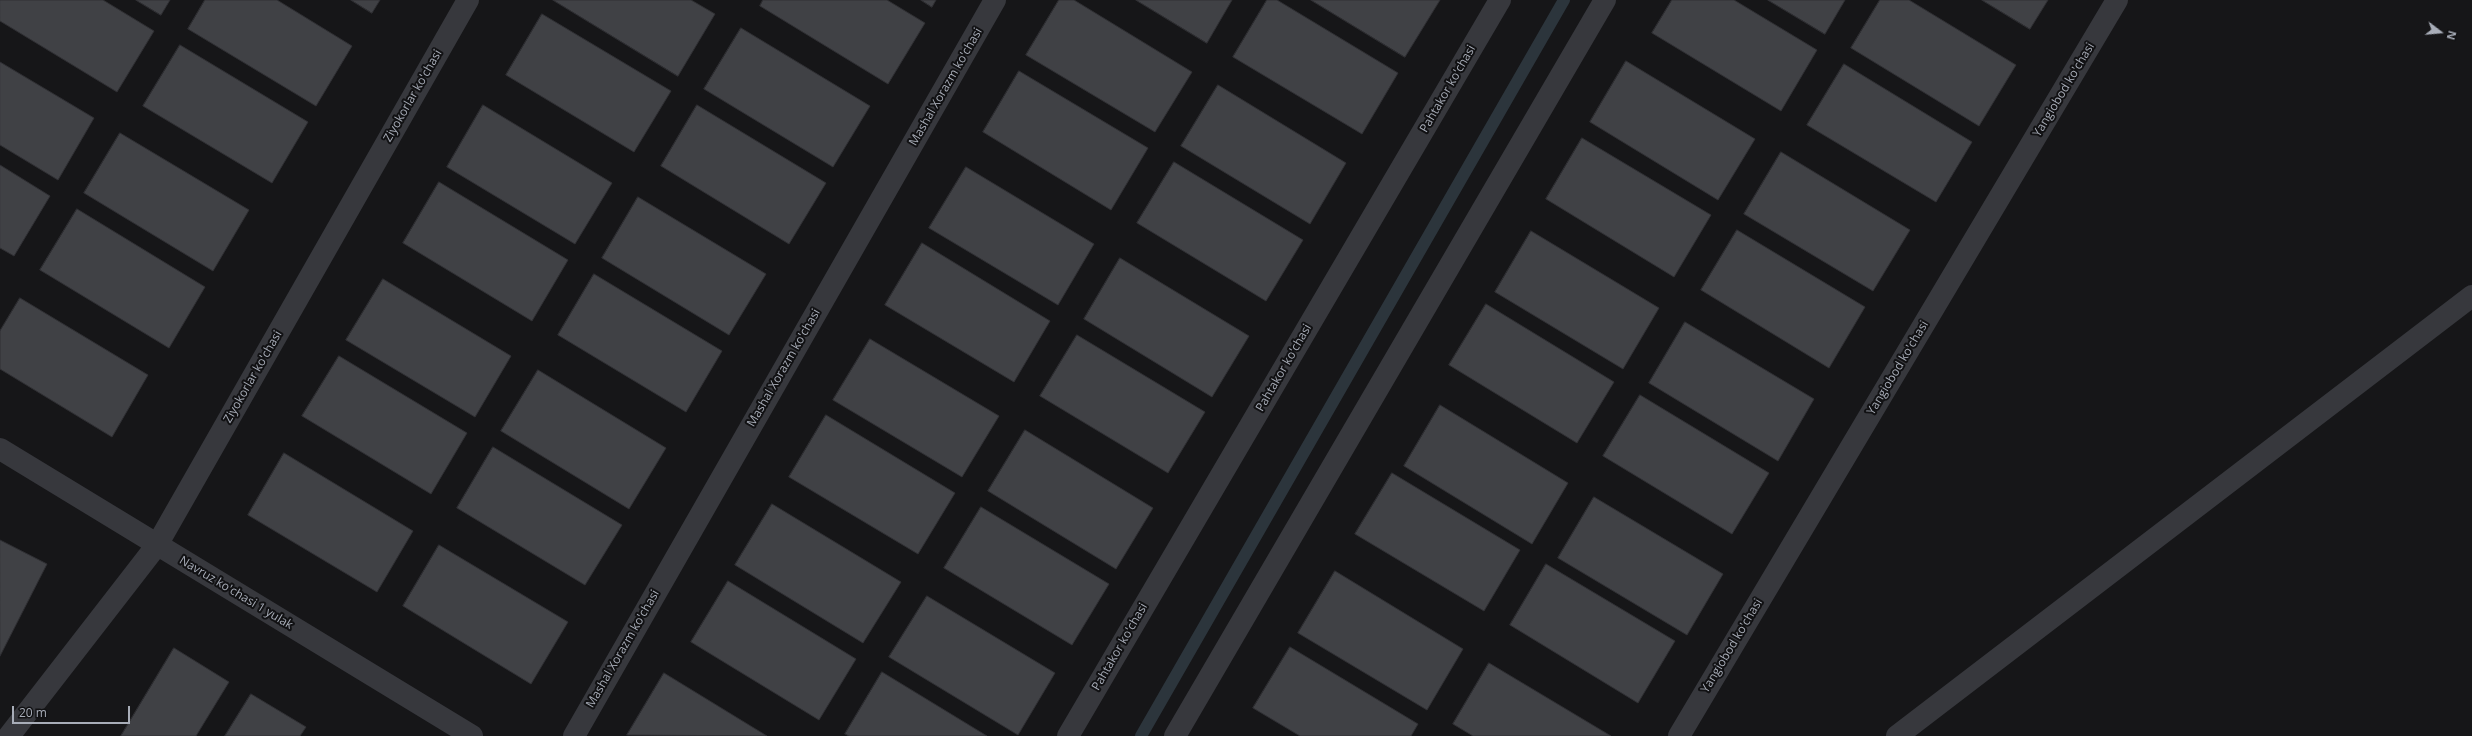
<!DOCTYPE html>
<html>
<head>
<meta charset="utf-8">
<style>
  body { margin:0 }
  #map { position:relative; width:2472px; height:736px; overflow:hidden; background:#161618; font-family:"Open Sans",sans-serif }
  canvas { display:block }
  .north { position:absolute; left:2420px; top:12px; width:40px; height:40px; -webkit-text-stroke:3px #111113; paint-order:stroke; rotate:106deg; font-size:11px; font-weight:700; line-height:16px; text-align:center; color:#a8adb8 }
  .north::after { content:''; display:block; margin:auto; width:14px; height:18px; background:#a8adb8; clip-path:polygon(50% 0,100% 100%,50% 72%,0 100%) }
  .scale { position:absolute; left:12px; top:706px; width:118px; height:18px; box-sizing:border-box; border:2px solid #a8adb8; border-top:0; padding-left:5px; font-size:12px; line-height:14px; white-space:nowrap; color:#a8adb8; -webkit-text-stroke:3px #111113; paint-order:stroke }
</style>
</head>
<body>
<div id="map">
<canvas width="2472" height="736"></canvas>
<div class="north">N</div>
<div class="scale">20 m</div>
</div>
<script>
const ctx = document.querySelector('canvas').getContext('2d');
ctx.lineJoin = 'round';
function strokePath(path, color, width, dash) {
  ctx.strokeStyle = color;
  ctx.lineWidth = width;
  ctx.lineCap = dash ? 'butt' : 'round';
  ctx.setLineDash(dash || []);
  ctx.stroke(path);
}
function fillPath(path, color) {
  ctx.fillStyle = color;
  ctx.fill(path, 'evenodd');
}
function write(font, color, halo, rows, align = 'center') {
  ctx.font = font + ' "Open Sans",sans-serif';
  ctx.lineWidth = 4;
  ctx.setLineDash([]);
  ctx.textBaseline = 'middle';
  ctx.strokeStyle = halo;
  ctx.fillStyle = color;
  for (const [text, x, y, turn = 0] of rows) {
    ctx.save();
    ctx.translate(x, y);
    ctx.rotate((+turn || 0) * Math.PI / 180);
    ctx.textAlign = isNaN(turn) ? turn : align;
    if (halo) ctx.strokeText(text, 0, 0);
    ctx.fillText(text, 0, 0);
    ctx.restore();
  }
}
strokePath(new Path2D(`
  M1141,736L1564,0`), '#2c353c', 12);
const building = new Path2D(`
  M0,0H103L154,31L117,92L0,21Z
  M136,0H170L161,15Z
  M205,0H277L352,46L316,106L188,29Z
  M351,0H380L372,13Z
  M553,0H691L715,14L678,76Z
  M763,0H887L925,23L888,84L760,6Z
  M921,0H936L932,7Z
  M1059,0H1074L1192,72L1155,132L1026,55Z
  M1136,0H1232L1207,43Z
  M1267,0H1277L1398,73L1362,134L1233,57Z
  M1311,0H1440L1405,57Z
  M1672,0H1734L1817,50L1781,111L1652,33Z
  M1768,0H1845L1825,34Z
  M1880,0H1909L2016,65L1979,126L1851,48Z
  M1982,0H2048L2030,29Z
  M542,14L671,91L634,152L506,75Z
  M741,28L870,106L833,167L704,89Z
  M180,45L308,122L272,183L143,106Z
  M1626,61L1755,139L1718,200L1590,122Z
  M0,62L94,118L58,180L0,145Z
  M1844,64L1972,142L1936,202L1807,125Z
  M1019,71L1148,148L1111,210L983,132Z
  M1218,85L1346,163L1310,224L1181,146Z
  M483,105L612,183L575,244L447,167Z
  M697,105L826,183L789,244L661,166Z
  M120,133L249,210L213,271L84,193Z
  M1582,138L1711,215L1674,277L1546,199Z
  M1781,152L1910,230L1873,291L1744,214Z
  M1174,162L1303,240L1266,301L1137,223Z
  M0,165L50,196L14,256L0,248Z
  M966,167L1094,244L1058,305L929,228Z
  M439,182L568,260L532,321L403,243Z
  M638,197L766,274L729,335L602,258Z
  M77,209L205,287L169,348L40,270Z
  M1737,230L1865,307L1829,368L1701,290Z
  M1531,231L1659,308L1623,369L1495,292Z
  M922,243L1050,321L1014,382L885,305Z
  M1120,258L1249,336L1212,397L1084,319Z
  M594,274L722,351L686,412L558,335Z
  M383,279L511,356L475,417L346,340Z
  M20,298L148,375L112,437L0,369V331Z
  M1486,304L1614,382L1577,443L1449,365Z
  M1685,322L1814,399L1778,461L1649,383Z
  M1077,335L1205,412L1168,473L1040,396Z
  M870,339L999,416L962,477L833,400Z
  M339,356L467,433L431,494L302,416Z
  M538,370L666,448L629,509L501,431Z
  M1640,395L1769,473L1732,534L1603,456Z
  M1440,405L1568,483L1532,544L1404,466Z
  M826,415L955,493L918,554L789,477Z
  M1025,430L1153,508L1116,569L988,491Z
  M493,447L622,525L585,585L457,508Z
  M284,453L413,531L377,592L248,515Z
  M1392,473L1520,550L1484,611L1355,534Z
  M1594,497L1723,574L1687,635L1558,558Z
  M772,504L901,582L863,643L735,565Z
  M981,507L1109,584L1072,645L944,568Z
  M0,540L47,564L0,656Z
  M439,545L568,622L531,684L403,606Z
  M1546,564L1675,641L1638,703L1510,625Z
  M1335,571L1463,649L1427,710L1298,633Z
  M728,581L856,659L819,720L691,642Z
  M927,596L1055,673L1018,735L889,657Z
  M1290,647L1418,724L1411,736H1300L1253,708Z
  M174,648L229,682L196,736H121Z
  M1489,663L1611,736H1473L1453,724Z
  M882,672L987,736H849L845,734Z
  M664,673L767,736L627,735Z
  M251,694L306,727L300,736H225Z`);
fillPath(building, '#404145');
strokePath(building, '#303034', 1);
strokePath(new Path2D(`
  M0,449L472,736
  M9,736L157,545L468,0
  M574,736L995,0
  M1068,736L1500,0
  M1175,736L1605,0
  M1679,736L2117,0
  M1897,736L2472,296`), '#37383d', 22);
write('12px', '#a8adb8', '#111113', [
  ["Mashal Xorazm ko'chasi",946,87,-60],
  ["Pahtakor ko'chasi",1448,89,-60],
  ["Yangiobod ko'chasi",2064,90,-59],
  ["Ziyokorlar ko'chasi",413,96,-60],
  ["Mashal Xorazm ko'chasi",784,368,-60],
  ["Pahtakor ko'chasi",1284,368,-60],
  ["Yangiobod ko'chasi",1898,368,-59],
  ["Ziyokorlar ko'chasi",253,377,-60],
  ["Navruz ko'chasi 1 yulak",236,593,31],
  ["Yangiobod ko'chasi",1732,646,-59],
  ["Pahtakor ko'chasi",1120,647,-60],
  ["Mashal Xorazm ko'chasi",623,649,-60]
]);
</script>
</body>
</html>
